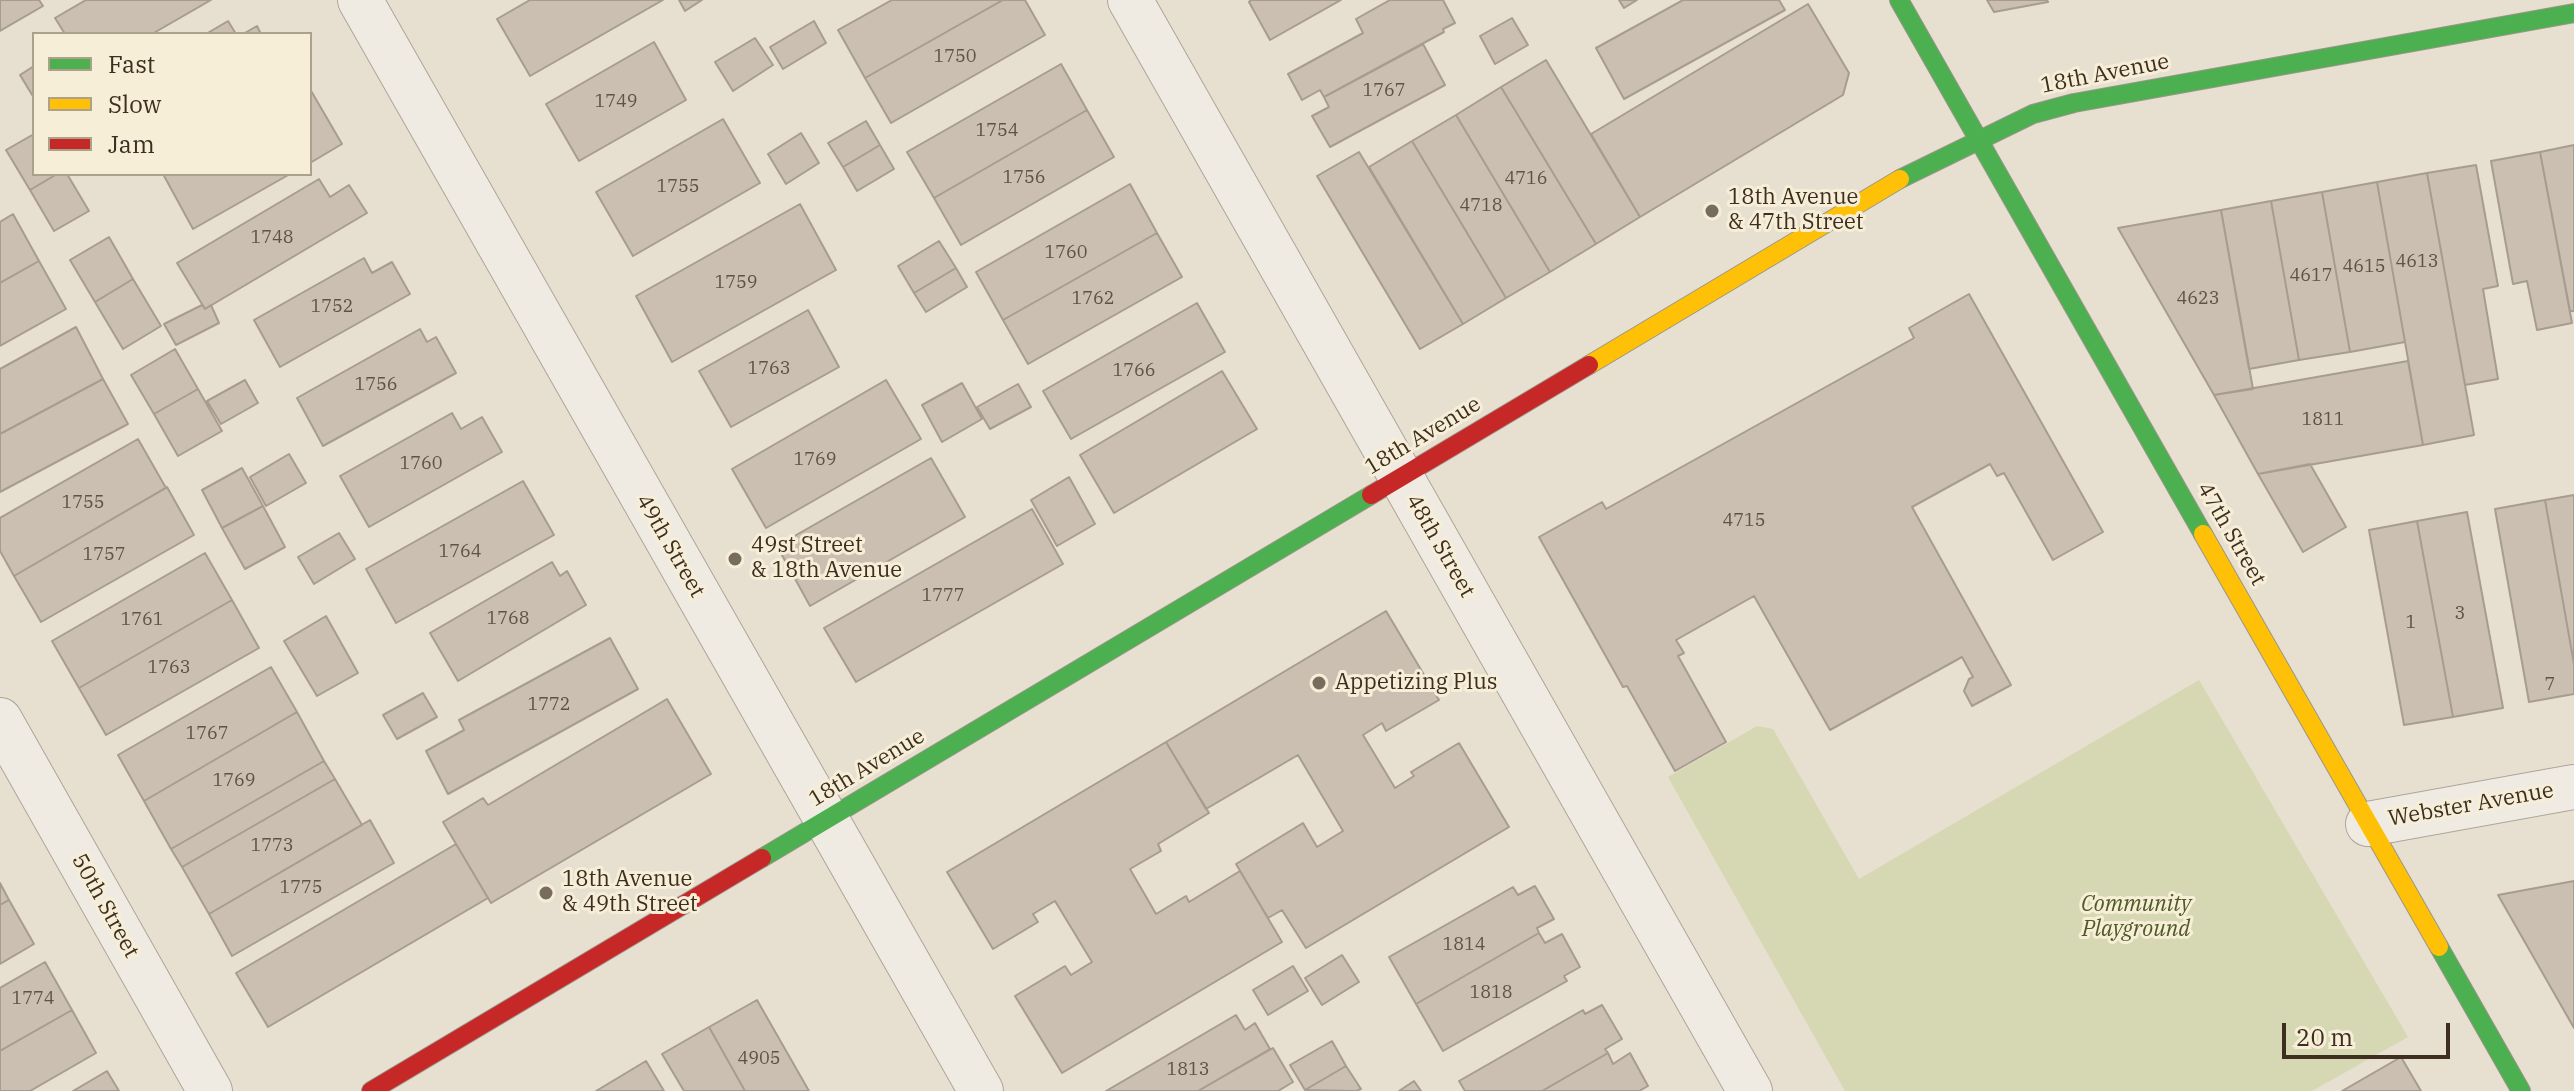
<!DOCTYPE html>
<html>
<head>
<meta charset="utf-8">
<style>
  body { margin:0 }
  #map { position:relative; width:2574px; height:1091px; overflow:hidden; background:#e7e0d1; font-family:"IBM Plex Serif",serif }
  canvas { display:block }
  .legend { position:absolute; left:32px; top:32px; width:280px; height:144px; box-sizing:border-box; background:#f7eed8; border:2px solid #ada18e; margin:0; padding:10px 14px; list-style:none; font-size:24px; color:#3d2e20 }
  .legend li { display:flex; align-items:center; gap:16px; height:40px }
  .legend b { width:40px; border:2px solid #ada18e }
  .scale { position:absolute; left:2282px; top:1023px; width:168px; height:36px; box-sizing:border-box; border:4px solid #3d2e20; border-top:0; padding-left:10px; font-size:24px; line-height:28px; white-space:nowrap; color:#3d2e20; -webkit-text-stroke:6px #f7eed8; paint-order:stroke }
</style>
</head>
<body>
<div id="map">
<canvas width="2574" height="1091"></canvas>
<ul class="legend">
<li><b style="height:10px;background:#4caf50"></b>Fast</li>
<li><b style="height:10px;background:#ffc107"></b>Slow</li>
<li><b style="height:10px;background:#c62828"></b>Jam</li>
</ul>
<div class="scale">20 m</div>
</div>
<script>
const ctx = document.querySelector('canvas').getContext('2d');
ctx.lineJoin = 'round';
function fillPath(path, color) {
  ctx.fillStyle = color;
  ctx.fill(path, 'evenodd');
}
function strokePath(path, color, width, dash) {
  ctx.strokeStyle = color;
  ctx.lineWidth = width;
  ctx.lineCap = dash ? 'butt' : 'round';
  ctx.setLineDash(dash || []);
  ctx.stroke(path);
}
function write(font, color, halo, rows, align = 'center') {
  ctx.font = font + ' "IBM Plex Serif",serif';
  ctx.lineWidth = 6;
  ctx.setLineDash([]);
  ctx.textBaseline = 'middle';
  ctx.strokeStyle = halo;
  ctx.fillStyle = color;
  for (const [text, x, y, turn = 0] of rows) {
    ctx.save();
    ctx.translate(x, y);
    ctx.rotate((+turn || 0) * Math.PI / 180);
    ctx.textAlign = isNaN(turn) ? turn : align;
    if (halo) ctx.strokeText(text, 0, 0);
    ctx.fillText(text, 0, 0);
    ctx.restore();
  }
}
fillPath(new Path2D(`
  M2199,680L2408,1037L2312,1091H1845L1668,777L1757,726L1773,729L1859,879Z`), '#d6d7b3');
const building = new Path2D(`
  M0,0H39L43,6L0,31Z
  M86,0H211L152,34H65L55,18Z
  M530,0H663L530,76L497,19Z
  M679,0H702L685,11Z
  M892,0H1003L865,78L838,30Z
  M1003,0H1025L1045,35L891,123L865,78Z
  M1251,0H1341L1270,40L1249,2Z
  M1390,0H1443L1455,23L1443,29L1444,32L1324,97L1320,90L1302,100L1288,74L1363,33L1356,19Z
  M1619,0H1637L1624,8Z
  M1683,0H1779L1785,10L1624,99L1596,48Z
  M1987,0H2047L2048,2L1994,12Z
  M1808,4L1849,73L1843,95L1640,217L1591,134Z
  M1512,18L1528,45L1495,64L1480,36Z
  M228,21L236,34H206Z
  M814,21L826,43L783,69L770,47Z
  M257,26L261,34H243Z
  M755,38L773,65L733,91L715,62Z
  M654,42L686,100L579,161L546,104Z
  M1423,44L1445,85L1330,147L1312,116L1329,107L1324,97Z
  M1546,60L1640,217L1596,244L1501,87Z
  M1061,64L1087,110L934,198L907,152Z
  M34,66V98L20,75Z
  M1501,87L1596,244L1550,272L1456,115Z
  M310,89L342,144L310,163Z
  M1087,110L1114,157L961,245L934,198Z
  M1456,115L1550,272L1506,298L1412,141Z
  M723,119L760,183L633,256L596,192Z
  M866,121L880,145L843,167L828,143Z
  M801,133L819,163L786,184L768,154Z
  M34,134V174H57L30,190L6,150Z
  M1412,141L1506,298L1463,324L1369,167Z
  M880,145L894,169L857,191L843,167Z
  M2574,145V311H2570L2540,152Z
  M1359,152L1463,324L1420,349L1317,176Z
  M2540,152L2572,323L2537,330L2527,281L2513,284L2491,161Z
  M2476,165L2498,286L2483,289L2498,379L2465,385L2427,173Z
  M2427,173L2474,435L2423,445L2377,182Z
  M57,174H67L89,211L54,231L30,190Z
  M163,174H290L193,229Z
  M319,179L330,197L349,185L367,213L205,309L177,263Z
  M2377,182L2405,342L2350,352L2322,192Z
  M1130,184L1157,233L1003,320L976,272Z
  M2322,192L2350,352L2299,360L2271,201Z
  M2271,201L2299,360L2249,369L2221,210Z
  M800,204L836,270L672,362L636,296Z
  M2221,210L2253,389L2214,395L2118,228Z
  M13,214L39,261L0,283V222Z
  M1157,233L1182,277L1028,364L1003,320Z
  M109,237L133,279L95,302L70,260Z
  M939,241L956,268L914,293L898,266Z
  M364,258L372,273L392,262L410,294L280,367L254,320Z
  M39,261L66,309L0,346V283Z
  M956,268L967,287L926,312L914,293Z
  M133,279L161,326L123,349L95,302Z
  M1969,294L2103,532L2053,560L2004,473L1997,476L1990,464L1912,507L2011,685L1972,706L1964,691L1969,679L1973,677L1962,657L1830,730L1754,596L1676,640L1684,653L1678,656L1726,742L1675,771L1627,686L1623,687L1539,537L1602,502L1606,509L1914,338L1909,328Z
  M1197,303L1225,352L1071,439L1043,391Z
  M202,305L205,309L211,305L219,323L176,345L164,324Z
  M808,310L839,367L731,427L699,371Z
  M76,327L103,379L0,434V369Z
  M420,329L427,342L436,337L456,373L323,446L297,398Z
  M175,349L198,389L154,414L131,375Z
  M2408,361L2423,445L2258,474L2214,395Z
  M1222,371L1257,429L1114,513L1080,455Z
  M103,379L128,424L0,492V434Z
  M245,380L258,403L221,424L207,401Z
  M886,380L921,439L766,528L732,469Z
  M962,383L982,419L942,442L922,405Z
  M1018,384L1031,407L990,429L977,407Z
  M198,389L222,431L178,456L154,414Z
  M452,413L461,429L482,417L502,452L369,527L340,476Z
  M138,439L166,488L14,576L0,551V518Z
  M289,454L306,483L266,506L250,477Z
  M931,458L965,517L810,606L777,546Z
  M2310,464L2346,527L2303,552L2258,474Z
  M242,468L263,506L222,528L202,490Z
  M1069,477L1095,524L1057,546L1031,500Z
  M523,481L554,535L396,623L366,569Z
  M167,487L194,535L41,622L14,576Z
  M2574,495V664L2545,500Z
  M2545,500L2574,664V694L2529,702L2495,509Z
  M263,506L285,547L245,569L222,528Z
  M1032,509L1063,564L856,682L824,628Z
  M2467,512L2503,708L2453,717L2417,521Z
  M2417,521L2453,717L2404,725L2369,530Z
  M339,533L355,559L314,584L298,557Z
  M205,553L232,600L79,688L52,641Z
  M552,562L560,576L567,571L586,605L458,681L430,633Z
  M232,600L259,648L106,735L79,688Z
  M1386,611L1439,700L1386,731L1382,723L1363,735L1395,788L1414,776L1411,772L1459,743L1509,827L1306,948L1282,910L1268,918L1236,864L1303,823L1317,847L1343,831L1298,755L1206,809L1166,742Z
  M326,616L358,673L317,696L284,641Z
  M610,638L638,689L448,794L426,751L464,730L459,720Z
  M271,667L297,712L144,801L118,755Z
  M423,693L437,717L397,739L383,715Z
  M667,699L711,774L491,903L443,822L483,798L488,805Z
  M297,712L324,761L171,849L144,801Z
  M1166,742L1209,813L1158,844L1161,851L1130,869L1156,914L1186,896L1189,902L1240,871L1282,942L1062,1073L1015,996L1065,966L1071,975L1092,962L1055,901L1033,914L1038,922L993,949L947,872Z
  M324,761L335,779L182,867L171,849Z
  M335,779L362,825L209,914L182,867Z
  M370,820L394,863L232,956L209,914Z
  M456,844L488,898L268,1027L236,973Z
  M2574,881V1028L2498,895Z
  M0,883L9,900L0,905Z
  M1535,886L1554,919L1537,928L1539,933L1416,1004L1389,957L1513,887L1518,895Z
  M9,900L34,944L0,964V905Z
  M1539,933L1545,943L1562,934L1580,967L1564,976L1567,981L1443,1051L1416,1004Z
  M1342,955L1359,982L1322,1005L1305,978Z
  M45,962L72,1010L0,1051V988Z
  M1293,966L1308,991L1268,1015L1253,990Z
  M757,1000L809,1091H745L709,1027Z
  M1602,1005L1622,1039L1605,1049L1608,1053L1542,1091H1465L1459,1081L1583,1010L1585,1014Z
  M72,1010L96,1053L30,1091H0V1051Z
  M1236,1015L1245,1030L1255,1023L1270,1049L1198,1091H1106Z
  M709,1027L745,1091H684L662,1054Z
  M1332,1041L1346,1066L1305,1090L1290,1065Z
  M1273,1048L1293,1082L1278,1091H1198Z
  M1608,1053L1613,1064L1630,1053L1648,1086L1639,1091H1542Z
  M2401,1057L2421,1091H2342Z
  M646,1061L664,1091H596Z
  M1346,1066L1361,1089L1356,1091L1305,1090Z
  M107,1071L119,1091H73Z
  M1414,1081L1421,1091H1399Z`);
fillPath(building, '#cbbfb2');
strokePath(building, '#a89c90', 2);
const street = new Path2D(`
  M360,0L981,1091
  M1130,0L1750,1091
  M0,720L210,1091
  M2368,824L2574,787`);
const fast = new Path2D(`
  M1899,0L2203,534
  M1900,179L2033,114L2074,103L2574,13
  M762,858L1371,495
  M2439,947L2521,1091`);
const slow = new Path2D(`
  M1589,365L1900,179
  M2203,534L2439,947`);
const jam = new Path2D(`
  M1371,495L1589,365
  M371,1091L762,858`);
strokePath(street, '#ada599', 46);
strokePath(fast, '#9c958a', 20);
strokePath(slow, '#9c958a', 20);
strokePath(jam, '#9c958a', 20);
strokePath(street, '#efebe3', 44);
strokePath(fast, '#4caf50', 18);
strokePath(slow, '#ffc107', 18);
strokePath(jam, '#c62828', 18);
for (const [x, y, r, color] of [
  [1712,211,8,"#786c5e"],
  [735,559,8,"#786c5e"],
  [1319,683,8,"#786c5e"],
  [546,893,8,"#786c5e"]
]) {
  const dot = new Path2D();
  dot.arc(x, y, r, 0, 2 * Math.PI);
  ctx.fillStyle = color;
  ctx.fill(dot);
  strokePath(dot, '#f7eed8', 3);
}
write('18px', '#605244', null, [
  ["1750",955,57],
  ["1767",1384,91],
  ["1749",616,102],
  ["1754",997,131],
  ["1756",1024,178],
  ["4716",1526,179],
  ["1755",678,187],
  ["4718",1481,206],
  ["1748",272,238],
  ["1760",1066,253],
  ["4613",2417,262],
  ["4615",2364,267],
  ["4617",2311,276],
  ["1759",736,283],
  ["1762",1093,299],
  ["4623",2198,299],
  ["1752",332,307],
  ["1763",769,369],
  ["1766",1134,371],
  ["1756",376,385],
  ["1811",2323,420],
  ["1769",815,460],
  ["1760",421,464],
  ["1755",83,503],
  ["4715",1744,521],
  ["1764",460,552],
  ["1757",104,555],
  ["1777",943,596],
  ["3",2460,614],
  ["1768",508,619],
  ["1761",142,620],
  ["1",2411,623],
  ["1763",169,668],
  ["7",2550,685],
  ["1772",549,705],
  ["1767",207,734],
  ["1769",234,781],
  ["1773",272,846],
  ["1775",301,888],
  ["1814",1464,945],
  ["1818",1491,993],
  ["1774",33,999],
  ["4905",759,1059],
  ["1813",1188,1070]
]);
write('22px', '#3d2e20', '#f7eed8', [
  ["18th Avenue",2105,74,-11],
  ["18th Avenue",1423,436,-31],
  ["47th Street",2231,534,60],
  ["49th Street",670,546,60],
  ["48th Street",1440,546,60],
  ["18th Avenue",867,768,-31],
  ["Webster Avenue",2471,805,-10],
  ["50th Street",105,906,61]
]);
write('22px', '#3d2e20', '#f7eed8', [
  ["18th Avenue",1728,198],
  ["& 47th Street",1728,223],
  ["49st Street",751,546],
  ["& 18th Avenue",751,571],
  ["Appetizing Plus",1335,683],
  ["18th Avenue",562,880],
  ["& 49th Street",562,905]
], 'left');
write('italic 22px', '#4d5a26', '#f7eed8', [
  ["Community",2136,905],
  ["Playground",2136,930]
]);
</script>
</body>
</html>
